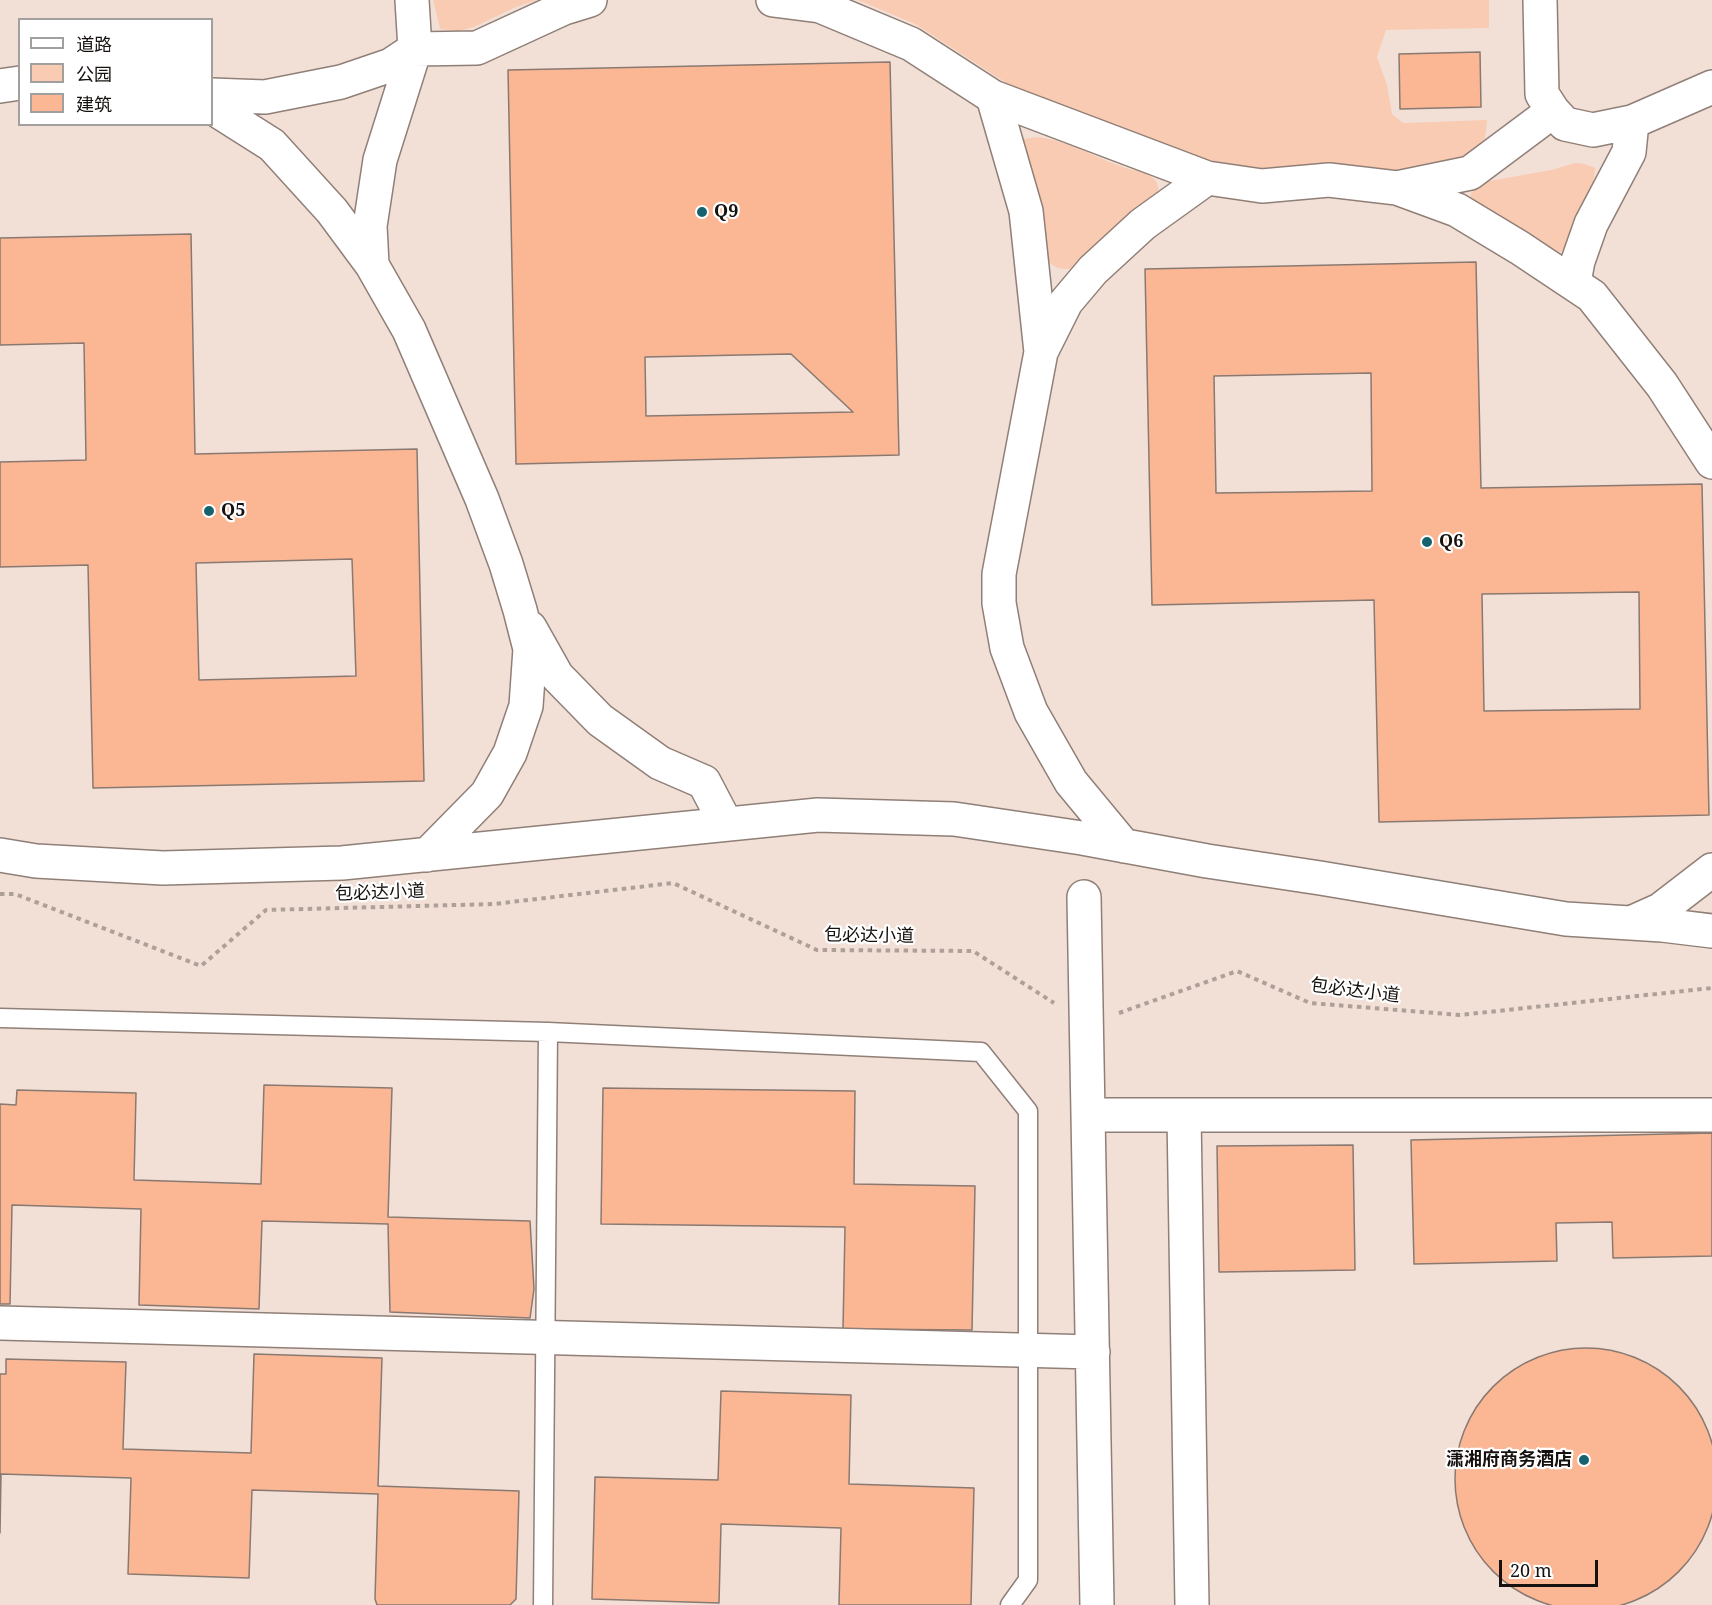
<!DOCTYPE html>
<html>
<head>
<meta charset="utf-8">
<style>
  body { margin:0 }
  #map { position:relative; width:1712px; height:1605px; overflow:hidden; background:#f2e0d7; font-family:"Noto Serif","Noto Sans SC",serif }
  canvas { display:block }
  .legend { position:absolute; left:18px; top:18px; width:195px; height:108px; box-sizing:border-box; background:#fff; border:2px solid #a2a09f; margin:0; padding:8px 10px; list-style:none; font-size:18px; color:#16110e }
  .legend li { display:flex; align-items:center; gap:12px; height:30px }
  .legend b { width:30px; border:2px solid #a2a09f }
  .scale { position:absolute; left:1499px; top:1560px; width:99px; height:27px; box-sizing:border-box; border:3px solid #16110e; border-top:0; padding-left:8px; font-size:18px; line-height:21px; white-space:nowrap; color:#16110e; -webkit-text-stroke:4px #fff; paint-order:stroke }
</style>
</head>
<body>
<div id="map">
<canvas width="1712" height="1605"></canvas>
<ul class="legend">
<li><b style="height:8px;background:#fff"></b>道路</li>
<li><b style="height:16px;background:#facbb3"></b>公园</li>
<li><b style="height:16px;background:#fbb794"></b>建筑</li>
</ul>
<div class="scale">20 m</div>
</div>
<script>
const ctx = document.querySelector('canvas').getContext('2d');
ctx.lineJoin = 'round';
function fillPath(path, color) {
  ctx.fillStyle = color;
  ctx.fill(path, 'evenodd');
}
function strokePath(path, color, width, dash) {
  ctx.strokeStyle = color;
  ctx.lineWidth = width;
  ctx.lineCap = dash ? 'butt' : 'round';
  ctx.setLineDash(dash || []);
  ctx.stroke(path);
}
function write(font, color, halo, rows, align = 'center') {
  ctx.font = font + ' "Noto Serif","Noto Sans SC",serif';
  ctx.lineWidth = 4.5;
  ctx.setLineDash([]);
  ctx.textBaseline = 'middle';
  ctx.strokeStyle = halo;
  ctx.fillStyle = color;
  for (const [text, x, y, turn = 0] of rows) {
    ctx.save();
    ctx.translate(x, y);
    ctx.rotate((+turn || 0) * Math.PI / 180);
    ctx.textAlign = isNaN(turn) ? turn : align;
    if (halo) ctx.strokeText(text, 0, 0);
    ctx.fillText(text, 0, 0);
    ctx.restore();
  }
}
fillPath(new Path2D(`
  M433,0H537L516,7L474,27L458,31L440,29Z
  M858,0H1489V28L1386,30L1377,57L1387,85L1392,114L1403,123L1487,120L1485,138L1471,157L1403,171L1280,170L1231,165L1189,155L1014,88L915,24Z
  M1037,137C1067,140 1092,156 1120,166C1132,171 1146,170 1155,180C1160,186 1158,194 1157,202L1138,211L1093,247L1084,266C1068,270 1056,272 1045,258L1020,151L1023,139Z
  M1575,163L1585,164L1595,168C1595,186 1577,241 1562,251C1560,253 1556,254 1553,255L1471,203C1469,191 1474,187 1484,182L1551,170Z`), '#facbb3');
const building = new Path2D(`
  M1480,52L1481,107L1400,109L1399,54Z
  M890,62L899,455L516,464L508,70ZM791,354L853,412L646,416L645,357Z
  M191,234L195,454L417,449L424,781L93,788L88,565L0,567V462L86,460L84,343L0,345V238ZM352,559L356,676L199,680L196,563Z
  M1476,262L1481,488L1702,484L1709,815L1379,822L1374,600L1152,605L1145,269ZM1371,373L1372,491L1216,493L1214,376ZM1639,592L1640,709L1484,711L1482,594Z
  M264,1085L392,1088L388,1217L530,1221L534,1289L530,1318L390,1312L388,1224L262,1221L259,1309L139,1305L141,1209L12,1205L10,1304H0V1104L16,1105L17,1090L136,1093L134,1180L261,1184Z
  M603,1088L855,1091L854,1184L975,1186L972,1330L843,1329L845,1227L601,1224Z
  M1712,1133V1256L1613,1258L1612,1222L1556,1223L1557,1261L1414,1264L1411,1140Z
  M1353,1145L1355,1270L1219,1272L1217,1146Z
  M1455 1479a131 131 0 1 1 262 0a131 131 0 1 1-262 0Z
  M254,1354L382,1358L378,1486L519,1491L516,1599L510,1605H377L375,1599L378,1494L252,1490L249,1578L128,1574L131,1478L1,1474L0,1533V1374H6V1359L126,1362L123,1449L251,1453Z
  M721,1391L851,1395L849,1484L974,1488L971,1605H839L841,1528L721,1524L719,1603L592,1599L595,1477L718,1480Z`);
fillPath(building, '#fbb794');
strokePath(building, '#897971', 1.5);
const lane = new Path2D(`
  M0,1018L548,1032L981,1052L1028,1111V1580L1010,1605
  M543,1605L548,1032`);
const street = new Path2D(`
  M773,0L820,6L911,44L993,97L1207,178L1262,186L1329,180L1397,188L1470,173L1553,111
  M1540,0L1542,94L1553,111L1565,124L1593,130L1632,122L1712,87
  M0,86L20,83
  M212,95L265,97L341,82L391,65L415,49L477,48L564,8L590,0
  M993,97L1026,211L1041,352
  M212,107L272,145L332,211L372,265L409,330L482,499L506,564L520,610L530,649L526,706L510,753L487,794L427,855
  M1397,188L1457,210L1520,248L1592,296L1662,385L1712,462
  M372,265L370,226L380,160L415,49L412,0
  M1574,282L1578,261L1591,224L1629,152L1632,122
  M530,628L557,676L600,720L660,763L704,782L726,824
  M1124,846L1071,782L1031,712L1007,648L999,603V574L1041,352L1066,302L1093,270L1143,224L1207,178
  M0,855L36,861L163,868L342,863L818,815L954,819L1082,838L1207,861L1320,878L1566,919L1662,925L1712,931
  M1084,897L1097,1605
  M1631,923L1660,910L1712,870
  M1089,1115H1712
  M1184,1115L1192,1605
  M0,1323L1093,1352`);
strokePath(lane, '#907f77', 21);
strokePath(street, '#907f77', 36);
strokePath(new Path2D(`
  M0,894H15L201,966L266,910L494,904L673,883L817,950L973,951L1054,1003
  M1119,1013L1237,971L1310,1003L1460,1015L1712,988`), '#aea099', 4, [4.5, 4.5]);
strokePath(lane, '#fff', 18);
strokePath(street, '#fff', 33);
for (const [x, y, r, color] of [
  [702,212,6,"#16626e"],
  [209,511,6,"#16626e"],
  [1427,542,6,"#16626e"],
  [1584,1460,6,"#16626e"]
]) {
  const dot = new Path2D();
  dot.arc(x, y, r, 0, 2 * Math.PI);
  ctx.fillStyle = color;
  ctx.fill(dot);
  strokePath(dot, '#fff', 2);
}
write('bold 18px', '#16110e', '#fff', [
  ["Q9",714,212],
  ["Q5",221,511],
  ["Q6",1439,542],
  ["潇湘府商务酒店",1572,1460,"right"]
], 'left');
write('18px', '#16110e', '#fff', [
  ["包必达小道",380,893,-2],
  ["包必达小道",869,936,1],
  ["包必达小道",1355,991,7]
]);
</script>
</body>
</html>
